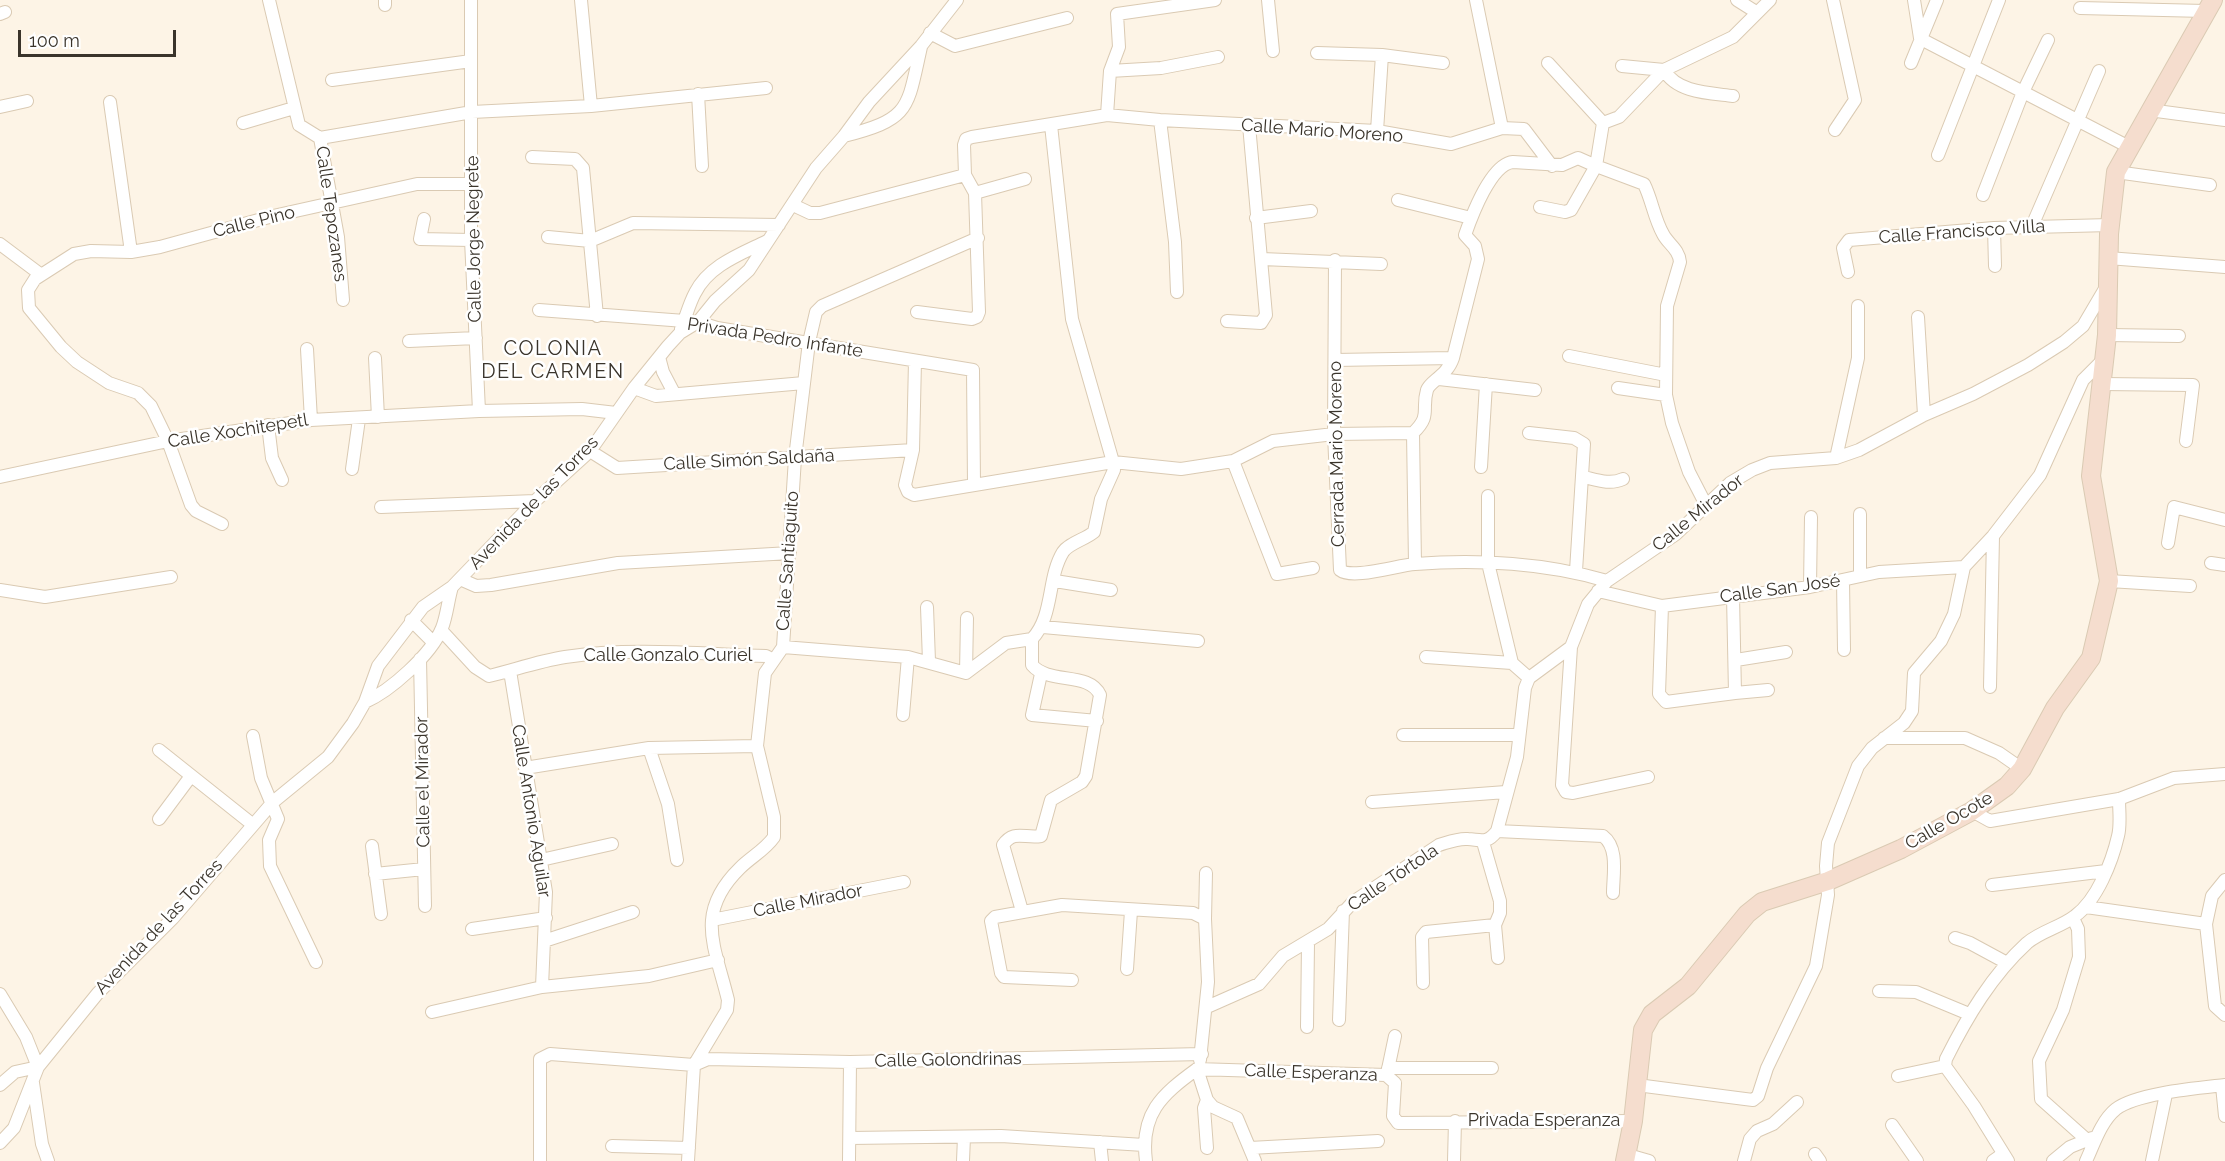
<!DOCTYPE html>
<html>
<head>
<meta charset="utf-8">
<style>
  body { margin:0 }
  #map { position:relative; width:2225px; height:1161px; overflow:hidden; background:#fdf4e6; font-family:Raleway,sans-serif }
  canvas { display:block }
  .scale { position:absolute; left:18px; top:30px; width:158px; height:27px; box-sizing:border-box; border:3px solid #3a342b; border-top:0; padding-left:8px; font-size:18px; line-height:21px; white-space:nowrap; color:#3a342b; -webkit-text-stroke:4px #fff; paint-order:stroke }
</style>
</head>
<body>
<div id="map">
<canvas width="2225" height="1161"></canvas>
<div class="scale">100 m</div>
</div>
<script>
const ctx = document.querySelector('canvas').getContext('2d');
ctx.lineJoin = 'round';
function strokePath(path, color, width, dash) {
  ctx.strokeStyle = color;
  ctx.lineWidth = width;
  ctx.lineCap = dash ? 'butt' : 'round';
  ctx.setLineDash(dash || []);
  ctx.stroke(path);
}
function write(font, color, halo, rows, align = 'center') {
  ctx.font = font + ' Raleway,sans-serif';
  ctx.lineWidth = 5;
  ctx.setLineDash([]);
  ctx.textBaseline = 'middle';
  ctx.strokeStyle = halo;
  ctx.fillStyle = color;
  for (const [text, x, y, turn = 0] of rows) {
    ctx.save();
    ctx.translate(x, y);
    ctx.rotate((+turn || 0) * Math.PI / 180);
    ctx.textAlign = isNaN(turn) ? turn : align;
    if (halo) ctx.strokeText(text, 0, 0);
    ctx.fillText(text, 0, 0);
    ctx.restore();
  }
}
const street = new Path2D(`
  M269,0L299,125L320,138
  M471,0V240L479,411
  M581,0L591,106
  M1268,0L1273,51
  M1476,0L1502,128
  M1737,0L1756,12
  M1833,0L1855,100L1835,130
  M1914,0L1920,38
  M385,5V0
  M2080,8L2205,11
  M0,14L5,12
  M930,33L955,46L1067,18
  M1921,39L2129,147
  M1317,53L1382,55L1443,63
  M1548,63L1603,123
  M1911,63L1937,0
  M1622,66L1664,70C1677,93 1710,93 1733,96
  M1110,71L1161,68L1218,57
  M332,80L471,61
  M698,94L702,166
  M110,102L131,252
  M0,107L27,101
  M2149,110L2225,120
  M1107,115L1110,71L1119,47L1117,14L1215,0
  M1160,120L1175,242L1177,292
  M243,123L294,108
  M1377,131L1382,55
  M844,136C911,119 907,109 921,47
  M320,138L472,112L591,106L766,88
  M320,138L338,237L343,300
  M1938,155L1999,0
  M532,157L575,159L583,168L597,316
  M2116,172L2210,185
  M975,193L1025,179
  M1983,195L2023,92L2048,40
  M1398,200L1471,218
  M793,205L810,213H820L965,175
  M1540,207L1565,212L1571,210L1596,166L1644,184C1652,200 1654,218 1663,234C1668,244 1679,249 1680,262L1667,306L1666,395L1672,423L1689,472L1706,505
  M1256,218L1311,211
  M424,219L420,239L471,240
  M2032,226L2099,71
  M1994,228L1995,266
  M548,237L590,241
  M590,241L633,223L779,225
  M0,244L40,274
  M2108,258L2225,267
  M1262,259L1381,264
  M1335,260L1334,434L1340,570C1352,580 1398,565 1415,564C1478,559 1547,563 1607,581
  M1848,272L1843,248L1849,240L1994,228L2110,225
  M539,310L698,322L717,328L973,370L974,485
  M917,312L972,319L977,317L979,312L975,193L965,175L964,145L966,139L972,137L1107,115L1160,120L1377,131L1451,144L1502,128L1524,129L1552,166
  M1918,317L1924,415
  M1227,321L1261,323L1266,315L1249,125
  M681,329C686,317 689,304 695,293C709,265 741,254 767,241
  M2107,335L2179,336
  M409,341L476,338
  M307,349L311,420
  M1569,356L1666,375
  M659,357L663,372L674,393
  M375,358L378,417
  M1335,360L1453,358
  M915,361L913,450L905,485L908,492L914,495L1113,462L1181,469L1233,461L1273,441L1334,434L1413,433
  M1439,379L1535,390
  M2102,384L2193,385L2186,441
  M634,388L656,396L804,383
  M1618,388L1666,395
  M268,425L272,458L282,480
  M1529,433L1574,438L1584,444L1576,571
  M590,451L617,468L913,450
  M1836,458L1858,358V306
  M1233,461L1277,574L1313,568
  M1481,467L1486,384
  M352,469L359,419
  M0,477L168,441L311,420L479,411L582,409L616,413
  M1584,477C1597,480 1610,485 1623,479
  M1488,496V563L1512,663L1529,678
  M381,507L535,501
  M222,524L196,511L191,505L168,441L151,406L138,393L109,383L77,362L61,347L29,308L28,290L35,279L74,254L91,251L131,252L160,247L273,216L417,184H472
  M2168,543L2174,507L2225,520
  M2211,563L2225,565
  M1415,564L1413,433C1432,415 1421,410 1427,390C1430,381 1447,376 1453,358L1478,259L1475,246L1465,235C1472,215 1491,164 1513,162L1562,165L1578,158L1596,166L1603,123L1619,117L1664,70L1733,37L1770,0
  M1860,576V514
  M460,579L476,586L491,585L618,563L790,553
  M1843,580L1844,650
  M1055,581L1111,590
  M2109,581L2190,586
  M1810,587L1811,517
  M0,590L45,597L171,577
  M1598,591L1662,606L1810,587L1879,572L1964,567
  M1662,606L1659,694L1666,702L1735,693L1733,596
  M927,607L929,661
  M411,620L433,642
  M1043,627L1198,641
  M441,630L475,667L489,676C514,670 539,661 565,657C631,647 700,654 766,656L772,659
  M1032,639C1054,616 1047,578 1063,552C1069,543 1086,539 1094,532L1101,499L1114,470L1113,462L1072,319L1051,125
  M783,647L908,657L966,673L1006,643L1032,639
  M1426,657L1512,663
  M420,659L425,906
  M1736,660L1786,652
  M510,671L546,892L542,987
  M966,673L967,618
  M1041,674L1032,715L1097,721
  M1990,687L1993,536
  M1735,693L1768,690
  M365,702C390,691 431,655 442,628C447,615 448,600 452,587
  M903,715L908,657
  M1403,735H1519
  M253,736L261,778L278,819L269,840L270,866L316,962
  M1884,738H1965L1999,753L2022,769
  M649,748L668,804L677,860
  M159,750L252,824
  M525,768L649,748L757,746
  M1648,777L1573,793L1566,792L1562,785L1571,647L1588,604L1607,581L1676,534L1730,483L1752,470L1770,463L1836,458L1859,450L1924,415L1973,394L2028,365L2064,342L2083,326L2106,287
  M1372,802L1506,792
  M1972,811L1990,821L2119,799L2174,778L2225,774
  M159,819L191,776
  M1497,831L1603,836C1619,848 1613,875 1613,893
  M1483,842L1500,901V913L1495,925L1498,958
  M372,846L381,914
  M541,860L612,844
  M375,874L424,869
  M2225,880L2212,896L2206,924L2215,1006L2225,1015
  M1992,885L2106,871
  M2086,907L2206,924
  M1022,911L1003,845C1014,829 1025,839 1041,836L1051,800L1082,782L1086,776L1100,695C1089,671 1049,685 1032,665V639
  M2073,918L2078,929L2079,957L2063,1010L2039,1061L2041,1099L2087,1140
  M712,920L904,882
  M472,929L546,918
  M1955,938L1970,943L2007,963
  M544,941L633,912
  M1127,969L1131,911
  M1072,980L1004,977L1001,973L991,921L995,917L1062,905L1193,913L1205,919
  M1423,983L1422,937L1426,932L1495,925
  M1879,991L1916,992L1969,1014
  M0,994L26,1037L38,1067L15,1072L0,1085
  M1207,1007L1259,984L1283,956L1328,929L1353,902L1439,845C1449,842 1458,838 1468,839C1482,840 1487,844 1497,831L1517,757L1525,688L1529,678L1571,647
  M432,1012L542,987L649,976L718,960
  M1339,1020L1343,911
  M1307,1027L1308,943
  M1200,1060L1208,982L1205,919L1206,873
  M1388,1068H1492
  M1197,1069L1386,1075L1395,1083L1393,1116L1398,1123L1633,1121
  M1197,1069L1207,1100L1204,1108L1207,1148
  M1387,1074L1395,1036
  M1898,1076L1945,1066
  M33,1083L42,1144L48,1161
  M1637,1085L1745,1099L1753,1100L1758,1096L1767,1068L1816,966L1828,895L1826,866L1828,843L1858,766L1872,748L1904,723L1912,711L1914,673L1941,641L1954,614L1964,567L1993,536L2040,475L2083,380L2105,358
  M2222,1086L2225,1116
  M1207,1100L1213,1107L1237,1118L1255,1161
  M1892,1125L1917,1161
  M850,1138L1001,1136L1144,1145
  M1100,1142L1102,1161
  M0,1143L14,1128L38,1067L98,993L173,918L273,802L328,757L353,723L365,702L378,666L423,607L452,587L535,501L590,451L634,388L668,346L680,333L698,322L715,301L749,270L816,168L844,136L869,102L921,46L957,0
  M612,1146L689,1148
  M1250,1148L1378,1141
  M1815,1154L1820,1161
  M1628,1155L1649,1161
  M540,1161V1059L550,1054L694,1065L708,1059L850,1062L1202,1054
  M688,1161L694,1065L727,1010L728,1000C715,946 694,913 740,868C751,857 765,850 774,837V817L757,746L765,673L783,647L795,458L809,342L816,312L822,306L978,238
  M849,1161L850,1062
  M963,1161L964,1137
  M1146,1161C1140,1114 1161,1095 1197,1069
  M1454,1161L1455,1121
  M1744,1161L1750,1139L1757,1131L1773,1124L1797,1102
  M1993,1161L2003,1154
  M2008,1161L1974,1106L1945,1066L1946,1059C1967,1017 1992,975 2027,943C2041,931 2061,927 2075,916C2097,900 2112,862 2118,836C2121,825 2119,811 2119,799
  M2053,1161L2070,1147L2092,1138
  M2086,1161C2094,1144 2101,1121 2116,1109C2137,1093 2199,1088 2225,1085
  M2152,1161L2166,1094`);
const secondary = new Path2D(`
  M1625,1161L1633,1121L1643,1030L1652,1014L1688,986L1747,914L1762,902L1828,881L1901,849L1972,811L2007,786L2022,769L2055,708L2091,658L2109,581L2091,476L2107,335L2109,234L2116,172L2213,0`);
strokePath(street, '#dacab3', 14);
strokePath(secondary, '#dacab3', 20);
strokePath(street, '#fff', 12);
strokePath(secondary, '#f5ddce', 18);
write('18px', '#3a342b', '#fff', [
  ["Calle Mario Moreno",1322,131,4],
  ["Calle Tepozanes",331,214,82],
  ["Calle Pino",254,222,-14],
  ["Calle Francisco Villa",1962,232,-4],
  ["Calle Jorge Negrete",474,239,-91],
  ["Privada Pedro Infante",775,338,9],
  ["Calle Xochitepetl",238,431,-9],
  ["Cerrada Mario Moreno",1337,454,-91],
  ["Calle Simón Saldaña",749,460,-3],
  ["Avenida de las Torres",534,503,-46],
  ["Calle Mirador",1698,513,-39],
  ["Calle Santiaguito",788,561,-86],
  ["Calle San José",1780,589,-8],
  ["Calle Gonzalo Curiel",668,656],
  ["Calle el Mirador",423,782,-91],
  ["Calle Antonio Aguilar",531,811,81],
  ["Calle Ocote",1949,821,-30],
  ["Calle Tórtola",1393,878,-34],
  ["Calle Mirador",808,901,-11],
  ["Avenida de las Torres",159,927,-47],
  ["Calle Golondrinas",948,1060,-1],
  ["Calle Esperanza",1311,1073,2],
  ["Privada Esperanza",1544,1121]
]);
ctx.letterSpacing = '1.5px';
write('20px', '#3a342b', '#fff', [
  ["COLONIA",553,349],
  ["DEL CARMEN",553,372]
]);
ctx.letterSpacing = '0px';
</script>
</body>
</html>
